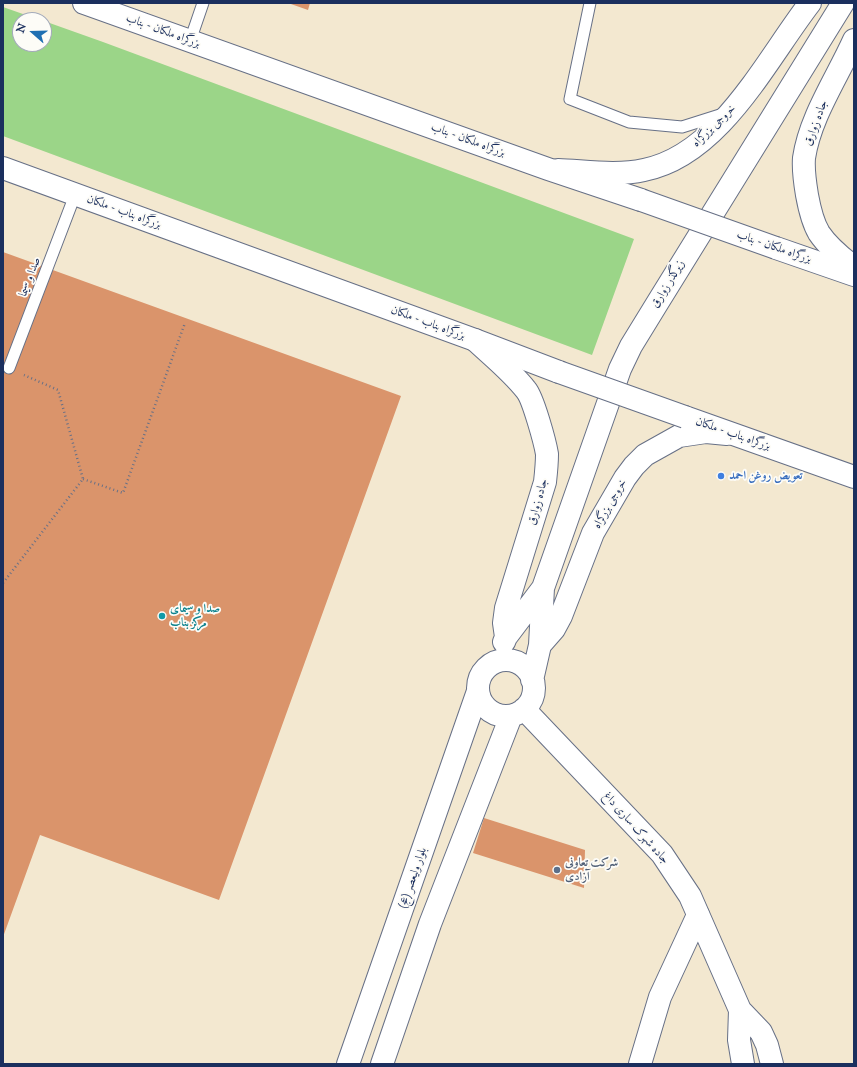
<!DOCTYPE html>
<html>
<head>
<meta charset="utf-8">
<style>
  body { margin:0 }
  #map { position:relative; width:857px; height:1067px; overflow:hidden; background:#f3e8d0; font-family:"IM FELL Great Primer",serif }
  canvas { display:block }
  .frame { position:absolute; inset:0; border:4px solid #1b2f5e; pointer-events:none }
  .north { position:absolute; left:12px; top:12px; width:40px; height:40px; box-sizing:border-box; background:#fdfcf7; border:1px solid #a3aaba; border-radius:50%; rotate:290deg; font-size:11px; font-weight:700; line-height:16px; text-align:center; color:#1b2f5e }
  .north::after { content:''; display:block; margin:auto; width:14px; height:18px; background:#1f6fb2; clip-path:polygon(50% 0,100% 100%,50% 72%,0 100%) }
</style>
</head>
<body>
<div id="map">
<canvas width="857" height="1067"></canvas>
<div class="frame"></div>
<div class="north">N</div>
</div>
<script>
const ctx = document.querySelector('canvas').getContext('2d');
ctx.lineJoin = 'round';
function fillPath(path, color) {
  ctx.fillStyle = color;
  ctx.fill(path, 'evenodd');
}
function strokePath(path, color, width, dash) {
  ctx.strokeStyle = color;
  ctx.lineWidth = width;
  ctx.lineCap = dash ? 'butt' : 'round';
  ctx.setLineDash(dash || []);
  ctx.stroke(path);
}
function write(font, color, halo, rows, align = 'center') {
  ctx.font = font + ' "IM FELL Great Primer",Amiri,serif';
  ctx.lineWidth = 3.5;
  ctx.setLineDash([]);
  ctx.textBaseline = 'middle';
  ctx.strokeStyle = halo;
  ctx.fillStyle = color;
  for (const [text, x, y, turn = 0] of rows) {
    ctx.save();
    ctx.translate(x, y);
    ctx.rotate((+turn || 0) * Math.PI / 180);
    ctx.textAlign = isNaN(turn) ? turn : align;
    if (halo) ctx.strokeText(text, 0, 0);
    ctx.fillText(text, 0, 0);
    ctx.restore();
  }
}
fillPath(new Path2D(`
  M3,7L40,20H20V44H44V21L103,42L634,239L592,355L3,136Z`), '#9bd588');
fillPath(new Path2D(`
  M288,3H310L308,10Z
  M3,252L401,396L219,900L40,835L3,937Z
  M484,818L585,850L584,888L473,853Z`), '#da946b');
const lane = new Path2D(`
  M590,3L570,99L629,122L682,127L723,114
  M190,41L203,3
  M9,368L75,195`);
const street = new Path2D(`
  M640,1064L660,997L698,915`);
const secondary = new Path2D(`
  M854,40C837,78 810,117 804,158C803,170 805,183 807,195C809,206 813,223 819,233C827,245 842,258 854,267
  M558,170C585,171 617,176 644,170C720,155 766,60 810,3
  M475,340C492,356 511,371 526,390C533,398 545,442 547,454C547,464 546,473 545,482L506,608L504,623L506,637
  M504,642L506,637L543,588
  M540,645L554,629L561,616L593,533L625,478L634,466L645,455L679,436L706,432L727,434
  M478 688a28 28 0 1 1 56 0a28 28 0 1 1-56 0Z
  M532,680L540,645L543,588L620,369L631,346L658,302L843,3
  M524,709L662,854L690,896L740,1010L761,1032L767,1045L772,1064
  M740,1010L739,1040L743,1064
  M348,1064L478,691
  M382,1064L430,924L511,716`);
const highway = new Path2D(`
  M84,3L548,169L641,200
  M3,168L475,340L559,372
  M776,248L854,275
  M685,417L854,477`);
strokePath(lane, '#677086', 13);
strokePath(street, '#677086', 24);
strokePath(secondary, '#677086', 24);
strokePath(highway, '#677086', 24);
strokePath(new Path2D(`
  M83,479L123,493L185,323
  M3,583L83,479L58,390L24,375`), '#677086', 2.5, [1, 3]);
strokePath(lane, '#fff', 11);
strokePath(street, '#fff', 22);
strokePath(secondary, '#fff', 22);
strokePath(highway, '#fff', 22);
const highwayBridge = new Path2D(`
  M641,200L776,248
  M559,372L685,417`);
strokePath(highwayBridge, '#677086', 24, []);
strokePath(highwayBridge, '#fff', 22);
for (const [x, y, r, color] of [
  [721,476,4,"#3f7fe0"],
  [162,616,4,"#0f9aa8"],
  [557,870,4,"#5c6f8a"]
]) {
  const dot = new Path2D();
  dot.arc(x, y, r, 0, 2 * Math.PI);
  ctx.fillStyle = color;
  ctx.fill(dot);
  strokePath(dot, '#fdfcf7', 1.5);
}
write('12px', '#1b2f5e', '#fdfcf7', [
  ["بزرگراه ملکان - بناب",163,31,20],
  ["جاده زوارق",816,123,-70],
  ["خروجی بزرگراه",714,126,-44],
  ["بزرگراه ملکان - بناب",468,140,20],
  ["بزرگراه بناب - ملکان",124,212,20],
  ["بزرگراه ملکان - بناب",774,247,19],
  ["صدا و سیما",30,277,-69],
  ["زیرگذر زوارق",668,284,-59],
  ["بزرگراه بناب - ملکان",428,323,20],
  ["بزرگراه بناب - ملکان",733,434,19],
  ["جاده زوارق",538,502,-75],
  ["خروجی بزرگراه",610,504,-60],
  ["جاده شهرک ساری داغ",636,828,48],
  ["بلوار ولیعصر (عج)",413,878,-71]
]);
write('bold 12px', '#366cbe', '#fdfcf7', [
  ["تعویض روغن احمد",729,476]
], 'left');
write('bold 12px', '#0d838f', '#fdfcf7', [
  ["صدا و سیمای",170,609],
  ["مرکز بناب",170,623]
], 'left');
write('bold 12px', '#4e5e75', '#fdfcf7', [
  ["شرکت تعاونی",565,863],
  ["آزادی",565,877]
], 'left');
</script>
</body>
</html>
